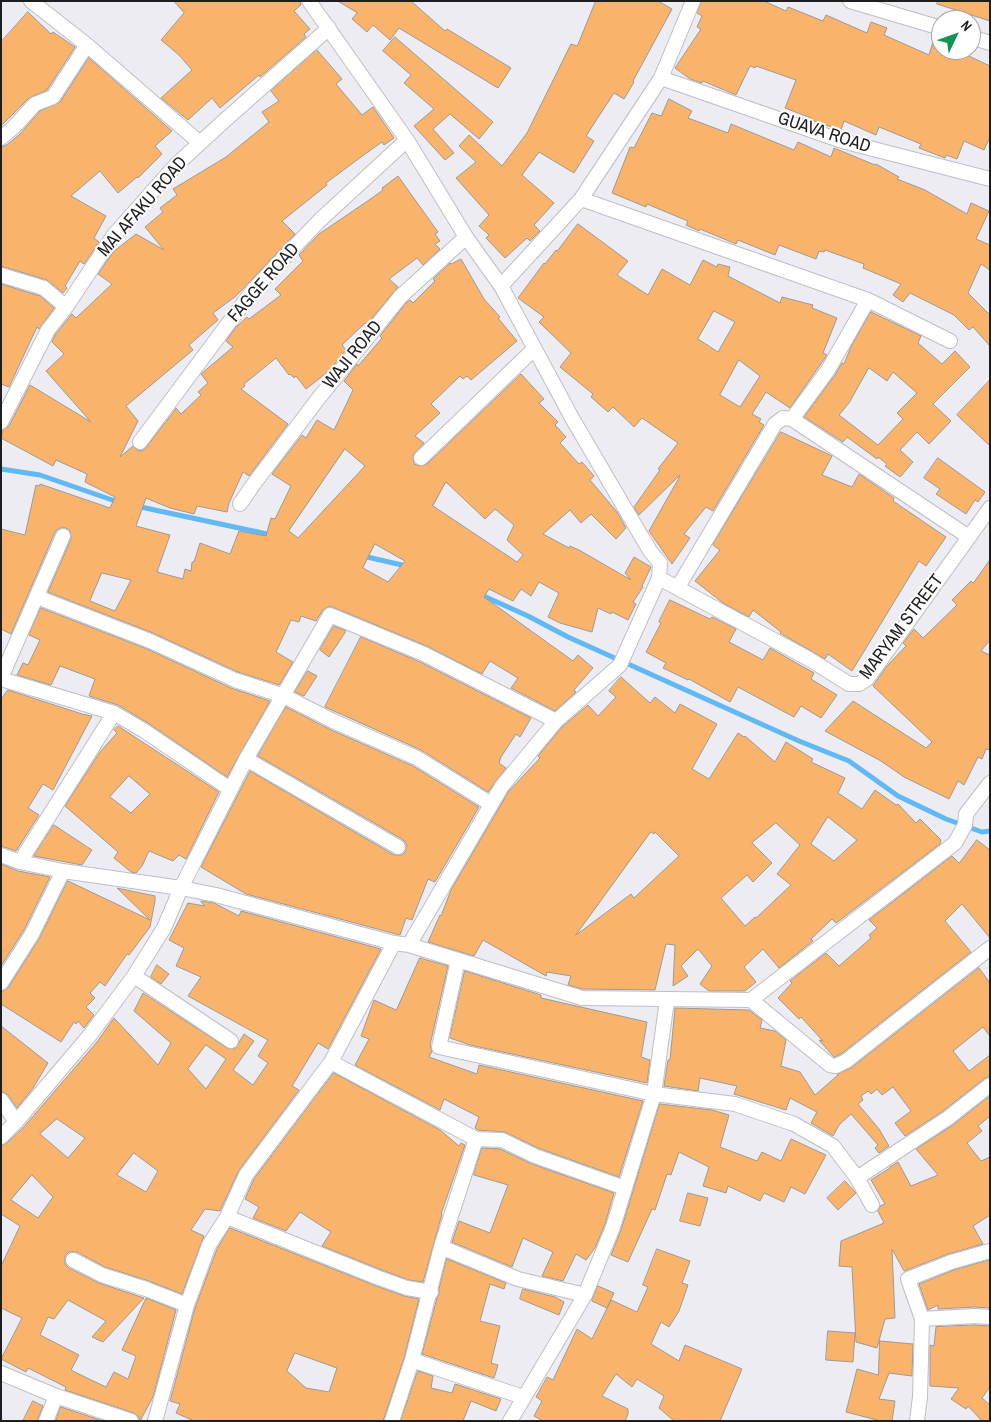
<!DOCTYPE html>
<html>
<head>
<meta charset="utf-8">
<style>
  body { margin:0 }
  #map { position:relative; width:991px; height:1422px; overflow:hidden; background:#edecf3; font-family:"Archivo Narrow",sans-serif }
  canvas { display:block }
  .frame { position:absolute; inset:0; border:2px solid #1e1e21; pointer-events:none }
  .north { position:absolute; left:931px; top:10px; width:50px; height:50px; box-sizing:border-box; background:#fff; border:1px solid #a5a5a6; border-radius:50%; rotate:48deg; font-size:14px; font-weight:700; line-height:20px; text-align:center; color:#1e1e21 }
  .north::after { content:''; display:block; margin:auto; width:18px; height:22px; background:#119553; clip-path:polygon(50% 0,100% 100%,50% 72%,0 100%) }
</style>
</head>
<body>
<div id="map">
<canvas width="991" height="1422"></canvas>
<div class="frame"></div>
<div class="north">N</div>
</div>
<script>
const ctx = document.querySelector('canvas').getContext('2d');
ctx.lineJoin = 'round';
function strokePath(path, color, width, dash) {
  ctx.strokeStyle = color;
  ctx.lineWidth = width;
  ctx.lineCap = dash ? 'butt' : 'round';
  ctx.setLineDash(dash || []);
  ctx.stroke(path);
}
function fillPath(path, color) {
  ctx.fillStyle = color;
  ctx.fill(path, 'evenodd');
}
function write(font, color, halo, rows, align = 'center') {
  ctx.font = font + ' "Archivo Narrow",sans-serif';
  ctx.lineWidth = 4;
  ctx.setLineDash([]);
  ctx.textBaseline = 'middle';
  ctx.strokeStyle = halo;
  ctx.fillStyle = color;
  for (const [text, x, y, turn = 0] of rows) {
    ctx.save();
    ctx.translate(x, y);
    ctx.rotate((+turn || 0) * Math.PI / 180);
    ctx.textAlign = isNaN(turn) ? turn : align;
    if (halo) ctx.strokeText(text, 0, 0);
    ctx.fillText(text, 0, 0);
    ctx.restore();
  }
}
strokePath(new Path2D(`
  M1,469L40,475L118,502
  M136,506L272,535
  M363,556L406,566
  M479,594L528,616L568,637L799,741L849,761L898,796L946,819L982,832L990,831`), '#60b9f5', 5);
const building = new Path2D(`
  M174,1H300L301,5L294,11L310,29L304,34L306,37L260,77L259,75L220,108L212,98L188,120L161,98L192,70L179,55L161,40L184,13Z
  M338,1H411L445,31L447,29L511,68L498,88L399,28L390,40L373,25L367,32L352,19L357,13Z
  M596,1H658L672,9L633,81L634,82L624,99L614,93L586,136L594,141L574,173L539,152L522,175L554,203L534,225L540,231L530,241L527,238L505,258L486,238L489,235L479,226L489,215L456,178L476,162L459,146L469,135L502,166L527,133L571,44L577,46Z
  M702,1H764L786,11L788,7L823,21L826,15L867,33L871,22L887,28L884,35L929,55L935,35L941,37V50H956L990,66V137L984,150L964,141L957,159L946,155L945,158L919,148L921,144L879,127L876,135L844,121L841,130L811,120V118L785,108L796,80L756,66L755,68L750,66L736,95L703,81L702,83L690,79L675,68L701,29L697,27L702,16L697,13Z
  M938,1H990V21L937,4Z
  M28,12L51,34L53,32L75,47L47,90L29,98L1,126V42Z
  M395,37L493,122L479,139L450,114L433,129L454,153L445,160L414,126L434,109L404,83L411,75L383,51Z
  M317,50L342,79L336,84L362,115L373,107L394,138L384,145L382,142L361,157L326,183L327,185L282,221L295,234L236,296L213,313L218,320L189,345L193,350L126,406L138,421L120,457L133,446L138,451L144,450L175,410L176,408L181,414L201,395L198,392L208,383L201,374L233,347L226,341L236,327L247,317L249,319L281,295L275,289L303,261L299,255L319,234L372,198L383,190L382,188L398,176L438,232L435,234L440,241L435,244L440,249L423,265L417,258L389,279L398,287L367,324L365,323L342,345L346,350L329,371L306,389L296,376L294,378L290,374L289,375L276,358L244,384L245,386L241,389L288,424L249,476L243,472L229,503L227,512L197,506L194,514L170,508L146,498L136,526L170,535L157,572L183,579L185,569L191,571L192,562H194L200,543L230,554L239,531L266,536L271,518L275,519L291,486L272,474L302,435L306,438L317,420L334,430L353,390L344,381L357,364L358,366L382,338L380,336L406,303L410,300L413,303L435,281L433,279L450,263L451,264L461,259L484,299L500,317L498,318L517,341L471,380L467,376L463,379L460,376L431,404L440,413L415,436L424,443L413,455L414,464L419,466L427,464L521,374L544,399L539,403L558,422L555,425L566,437L560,443L579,464L582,462L594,476L590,480L617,512L626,528L616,539L591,514L581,523L570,510L543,534L569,548L570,546L579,550L631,580L625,573L634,557L651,567L642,586L643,587L633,602L636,604L628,620L612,612L611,614L598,608L592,632L560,623L548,617L559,593L539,582L531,596L521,589L513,601L489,589L484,597L573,661L578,655L593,668L574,690L576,692L555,711L511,688L518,678L490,661L482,674L427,646L330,606L323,610L316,621L301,616L299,622L291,620L276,652L293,662L279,685L238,672L153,633L48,592L71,539L70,530L63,527L58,529L55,532L11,634L1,629V529L25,535L36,485L39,486L40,484L110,508L115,497L85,482L87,474L56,460L53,466L1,438L3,430L9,426L30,385L91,422L46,371L64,354L52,342L55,335L72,314L76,318L112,284L98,274L113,252L136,234L164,250L145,227L163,212L160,208L177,195L173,189L226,157L269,122L262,112L279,101L271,91ZM345,449L365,466L298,538L289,531ZM446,482L485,519L495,509L514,525L507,540L523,555L517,562L433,506ZM375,544L405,561L388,582L363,568ZM102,573L131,580L115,611L90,601Z
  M89,58L172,131L155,146L162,154L138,178L137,177L118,193L100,171L71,196L106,216L94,238L99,242L84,264L80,261L65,286L67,288L63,293L47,280L1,266V147L7,145L20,134L40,111L60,102Z
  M669,99L692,111L688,118L728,133L731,124L794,150L798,142L831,157L834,148L875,165L876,164L899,177L897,179L925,190L967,214L971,203L989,211L976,239L990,245V270L981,264L968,293L990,315V346L973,327L969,330L954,315L910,293L903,302L893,295L901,284L863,268L864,264L825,250L824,252L819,251L816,259L779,245L775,255L738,240L736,244L700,229L699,231L686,225L688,221L683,219L647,204L646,207L612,193L630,147L634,148L652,113L661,116Z
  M578,224L628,261L617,275L648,295L662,269L690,285L703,260L717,267L718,264L730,267L728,276L780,303L782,297L813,305L812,308L837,318L823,353L827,355L790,408L766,392L752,414L761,419L759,422L764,425L713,511L706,507L684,534L690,538L672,564L649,531L680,476H679L639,515L634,507L660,470L658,469L678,443L642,418L634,427L613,407L608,412L591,397L593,394L560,367L571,353L539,322L544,317L518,298L544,263L545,264L556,250L557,251ZM714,311L735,322L718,352L698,339ZM739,360L760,376L740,407L720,395Z
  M1,284L40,296L54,308L39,329L37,327L9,387L1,384Z
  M871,312L921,336L918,343L942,364L955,351L970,367L933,404L951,421L929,444L917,432L900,450L913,462L900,477L885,466L887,464L878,457L877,459L847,437L843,442L804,417L835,375L842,363L844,364L851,347ZM869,368L887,381L893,372L917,393L897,413L903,419L878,445L839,415L849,403Z
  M990,380V446L957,415Z
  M781,432L832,456L822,475L852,487L859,474L894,498L893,501L946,537L926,566L919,561L852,671L828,654L825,659L780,633L781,632L753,610L749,617L723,603L695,581L720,550L713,545Z
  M938,458L985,492L978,502L975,500L966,514L936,494L940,489L924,478Z
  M990,560V640L981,651L990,655V750L986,749L982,759L978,757L964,785L958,781L949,799L904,777L881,761L825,731L853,701L926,748L932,742L873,686L887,666L906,646L903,643L914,629L923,638L957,605L952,600L971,581L973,583Z
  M670,600L710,619L712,617L736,629L729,642L763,660L770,648L814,673L811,679L837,695L821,718L801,706L794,717L738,687L730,702L689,679L688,680L663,668L666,663L646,652L661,623L659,622Z
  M41,608L147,649L231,688L270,701L227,777L148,723L118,705L89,696L95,679L60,666L51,685L17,675L23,663L28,665L40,640L29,635Z
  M334,626L346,631L329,657L320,650Z
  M361,637L420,662L531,718L520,737L516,734L501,757L499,763L506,768L488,792L421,750L325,707Z
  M308,671L317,676L304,696L295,692Z
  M621,677L650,703L655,697L675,713L680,704L717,724L692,769L709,779L738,733L744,737L745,736L775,762L786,742L813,759L811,762L845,778L838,793L862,809L875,790L896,805L898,804L916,823L920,819L941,840L940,844L836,923L832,919L811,939L813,941L779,968L763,949L744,967L756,982L745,991H709L700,984L712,966L698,949L681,966L688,976L673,986L675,945L666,944L655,990L583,989L568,985L571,976L547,972L546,976L483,940L474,956L428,942L440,915L441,916L451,890L509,791L540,758L538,756L562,727L588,705L598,716L616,697L609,691ZM828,817L857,840L834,861L811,844ZM776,823L800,845L777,874L791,885L756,918L755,917L745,926L721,898L747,875L753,882L772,863L752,843ZM651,832L654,834L655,832L679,856L634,898L631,894L576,935Z
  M8,690L82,714L92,716L53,790L43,784L28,808L39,815L16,851L1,846V700Z
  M286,707L329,729L413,766L479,807L435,882L428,879L412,920L406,918L400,935L246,894L201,867L250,771L394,855H402L406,851V843L402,839L258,756Z
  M118,726L219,792L186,859L179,855L173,861L149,851L142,866L136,873L131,872L114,858L118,852L65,806L100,752L117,733L114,730ZM129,776L150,794L131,813L110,797Z
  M54,825L92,850L82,865L34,856Z
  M977,840L990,850V938L962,904L945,921L971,952L841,1054L834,1057L819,1040L823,1041L801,1017L799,1019L778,998L792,983L790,981L826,953L839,966L871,938L869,935L877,928L869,920L952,856L959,863Z
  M1,864L18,871L50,877L24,930L1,966Z
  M68,881L150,920L117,888L155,896V901L150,927L129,955L127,954L105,986L100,982L90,993L95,998L86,1007L94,1015L84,1028L78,1021L76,1024L74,1022L61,1042L1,1004V992L8,988L39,939Z
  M202,901L214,903L239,916L241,911L381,949L328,1049L318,1043L292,1086L299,1090L239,1170L220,1211L205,1209L191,1230L204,1236L182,1294L149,1281L105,1267L77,1252H69L65,1256V1264L69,1268L99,1283L144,1298L103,1342L92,1337L106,1321L68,1300L54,1319L48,1317L40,1335L79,1355L71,1370L87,1378L106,1387L114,1372L128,1379L136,1356L122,1350L146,1298L176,1310L153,1397L140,1421L138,1416L134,1413L65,1390L66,1387L28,1368L26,1372L1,1359L22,1318L1,1308V1266L20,1226L1,1214V1146L7,1143L23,1128L97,1042L114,1018L158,1065L171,1043L134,1011L143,993L227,1048L235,1049L244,1034L254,1041L233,1070L253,1085L268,1063L258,1056L268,1040L188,996L201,977L176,966L184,948L169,940L188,903L205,906L201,902ZM206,1045L226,1059L206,1089L188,1069ZM57,1119L85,1138L68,1158L40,1134ZM134,1153L158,1171L146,1192L117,1175ZM32,1175L53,1197L38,1218L11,1200Z
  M420,958L448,966L430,1045L432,1051L429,1057L477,1074L479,1065L643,1101L619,1177L538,1148L505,1132L478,1130L475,1128L479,1117L444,1099L440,1110L355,1065L369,1039L361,1036L374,1000L396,1010Z
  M157,965L169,974L161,984L151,977Z
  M979,968L990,983V1036L983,1027L953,1051L969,1071L990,1055V1076L985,1078L943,1111L905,1136L895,1123L911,1111L893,1087L882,1095L877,1089L871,1094L868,1091L861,1096L863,1100L858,1104L879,1129L889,1146L879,1153L875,1148L878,1145L851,1114L839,1125L833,1136L811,1123L817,1112L790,1098L786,1110L734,1094L737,1086L700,1078L698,1091L664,1086L668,1060H670L675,1008L749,1010L762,1020L760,1028L775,1031L786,1040L781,1066L800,1072L815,1095L838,1075L837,1074L851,1068Z
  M465,971L541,995V998L647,1022L641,1057L650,1060L647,1083L470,1045L450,1038Z
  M1,1026L48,1063L33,1088L17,1108L8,1095L1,1091Z
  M334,1073L440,1130L459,1146L461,1143L465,1145L441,1214H442L423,1282L409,1280L382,1270L322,1246L331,1232L300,1212L286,1231L253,1218L259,1207L245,1199L254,1179Z
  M990,1096V1116L978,1126L982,1131L967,1143L981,1161L990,1157V1215L973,1226L983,1244L948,1254L904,1271L892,1249L895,1318L885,1319L877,1348L856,1342L852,1267L839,1266L841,1241L884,1223L878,1211L880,1206L885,1204L871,1180L890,1168V1167L898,1162L911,1186L938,1175L916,1149L953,1125Z
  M660,1104L712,1110L729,1115L720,1147L757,1161L762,1152L781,1161L791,1139L826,1155L805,1194L791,1187L784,1202L764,1193L760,1201L728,1186L726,1193L703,1186L709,1167L679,1152L671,1175L667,1174L655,1210L652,1209L628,1262L611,1255L621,1230Z
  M482,1148L500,1149L532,1164L614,1193L605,1224L595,1248L586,1260L576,1254L563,1281L542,1276L553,1252L523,1238L512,1267L452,1242L459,1221L490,1233L508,1185L474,1175Z
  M845,1181L856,1193L838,1210L827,1198Z
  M688,1193L708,1198L700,1226L680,1221Z
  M230,1228L376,1286L404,1296L419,1299L404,1358L383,1421H194L176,1413L180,1404L170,1401L195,1308L217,1249ZM295,1353L337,1368L329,1392L306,1388L287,1371Z
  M657,1249L690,1261L682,1283L688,1285L679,1311L669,1327L661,1322L651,1344L679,1361L685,1345L742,1369L720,1421H674L659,1408L664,1396L637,1379L632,1387L616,1374L602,1396L628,1409V1414L625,1421H543L534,1416L542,1401L536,1397L547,1377L553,1380L577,1329L592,1339L611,1300L637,1312L648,1287L643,1285Z
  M447,1259L506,1283L504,1289L490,1284L480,1321L500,1326L491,1363L498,1365L494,1378L422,1354L437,1298L439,1294V1289Z
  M990,1260V1308L974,1307L938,1309V1305L928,1310L919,1284L954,1270Z
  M598,1286L614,1293L607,1308L592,1301Z
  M523,1289L555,1297L564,1302L559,1315L520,1299Z
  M975,1325L990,1326V1387L982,1398L990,1405V1421H982L968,1406L966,1409L951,1399L959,1388L930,1386V1345L934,1346L936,1327Z
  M828,1331L855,1333L853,1362L826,1360Z
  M880,1341L913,1344L912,1376L889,1373L879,1399L895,1401L892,1421H881L846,1412L857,1369L878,1375Z
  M418,1371L433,1376L431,1388L452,1393L455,1384L501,1399L496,1411L471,1401L463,1421H401Z
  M33,1401L43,1406L37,1421H23Z
  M61,1407L103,1421H56Z`);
fillPath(building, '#fab36b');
strokePath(building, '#9d9994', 1);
const street = new Path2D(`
  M31,1L87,45L200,143
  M309,1L407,140L466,237L501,286L572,418L650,551L660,563L659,578L620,665L556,721L502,786L409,945
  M850,1L941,28
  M971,37L990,43
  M661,78L842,141L990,179
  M1,138L14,127L35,104L53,97L87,45
  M581,199L868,300L950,341
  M1,275L44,288L66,307
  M501,286L581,199L661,78L693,1
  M792,419L828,370L868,300
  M1,422L48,330L66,307L114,235L175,166L224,121L329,28
  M140,442L254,289L320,220L407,140
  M421,458L534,349
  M240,504L253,485L318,399L400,297L466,237
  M659,578L809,659L849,684H859L867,679L990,508
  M678,587L775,424L783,418L792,419L969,537
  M37,597L150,641L235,680L284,696L333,721L417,758L491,804
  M1,678L63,536
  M1,679L114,713L143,730L230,789
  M246,759L398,847
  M1,855L20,862L63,871L181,888L216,895L394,943L409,945L582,998L751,1000L955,843L965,825L966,814L990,783
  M20,862L114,713
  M458,960L439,1047L654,1094L735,1104L794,1124L833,1146L857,1178L872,1205
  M134,976L231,1041
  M1,983L32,934L63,871
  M751,1000L830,1065L836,1066L846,1061L990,948
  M331,1062L476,1139L502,1140L535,1156L625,1188
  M1,1100L16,1122
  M1,1137L16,1122L90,1035L134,976L164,928L181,888L246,759L330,615L424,654L556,721
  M857,1178L948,1118L990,1085
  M227,1217L379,1278L407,1288L431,1292
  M441,1247L518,1279L585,1295
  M73,1260L102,1275L146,1289L187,1305
  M922,1319L975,1316L990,1317
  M412,1360L523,1397
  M1,1373L56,1396L131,1421
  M46,1421L56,1396
  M155,1421L187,1305L209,1245L227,1217L246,1175L331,1062L394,943
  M392,1421L412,1360L441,1247L476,1139
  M510,1421L585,1295L613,1227L654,1094L667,1000
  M917,1421L920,1397L922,1319L908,1279L951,1262L990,1251`);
strokePath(street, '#bfbec4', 16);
strokePath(street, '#fff', 14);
write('18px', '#1e1e21', '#fff', [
  ["GUAVA ROAD",824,133,18],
  ["MAI AFAKU ROAD",143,207,-49],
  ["FAGGE ROAD",264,283,-49],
  ["WAJI ROAD",353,355,-51],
  ["MARYAM STREET",902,627,-53]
]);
</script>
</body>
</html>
